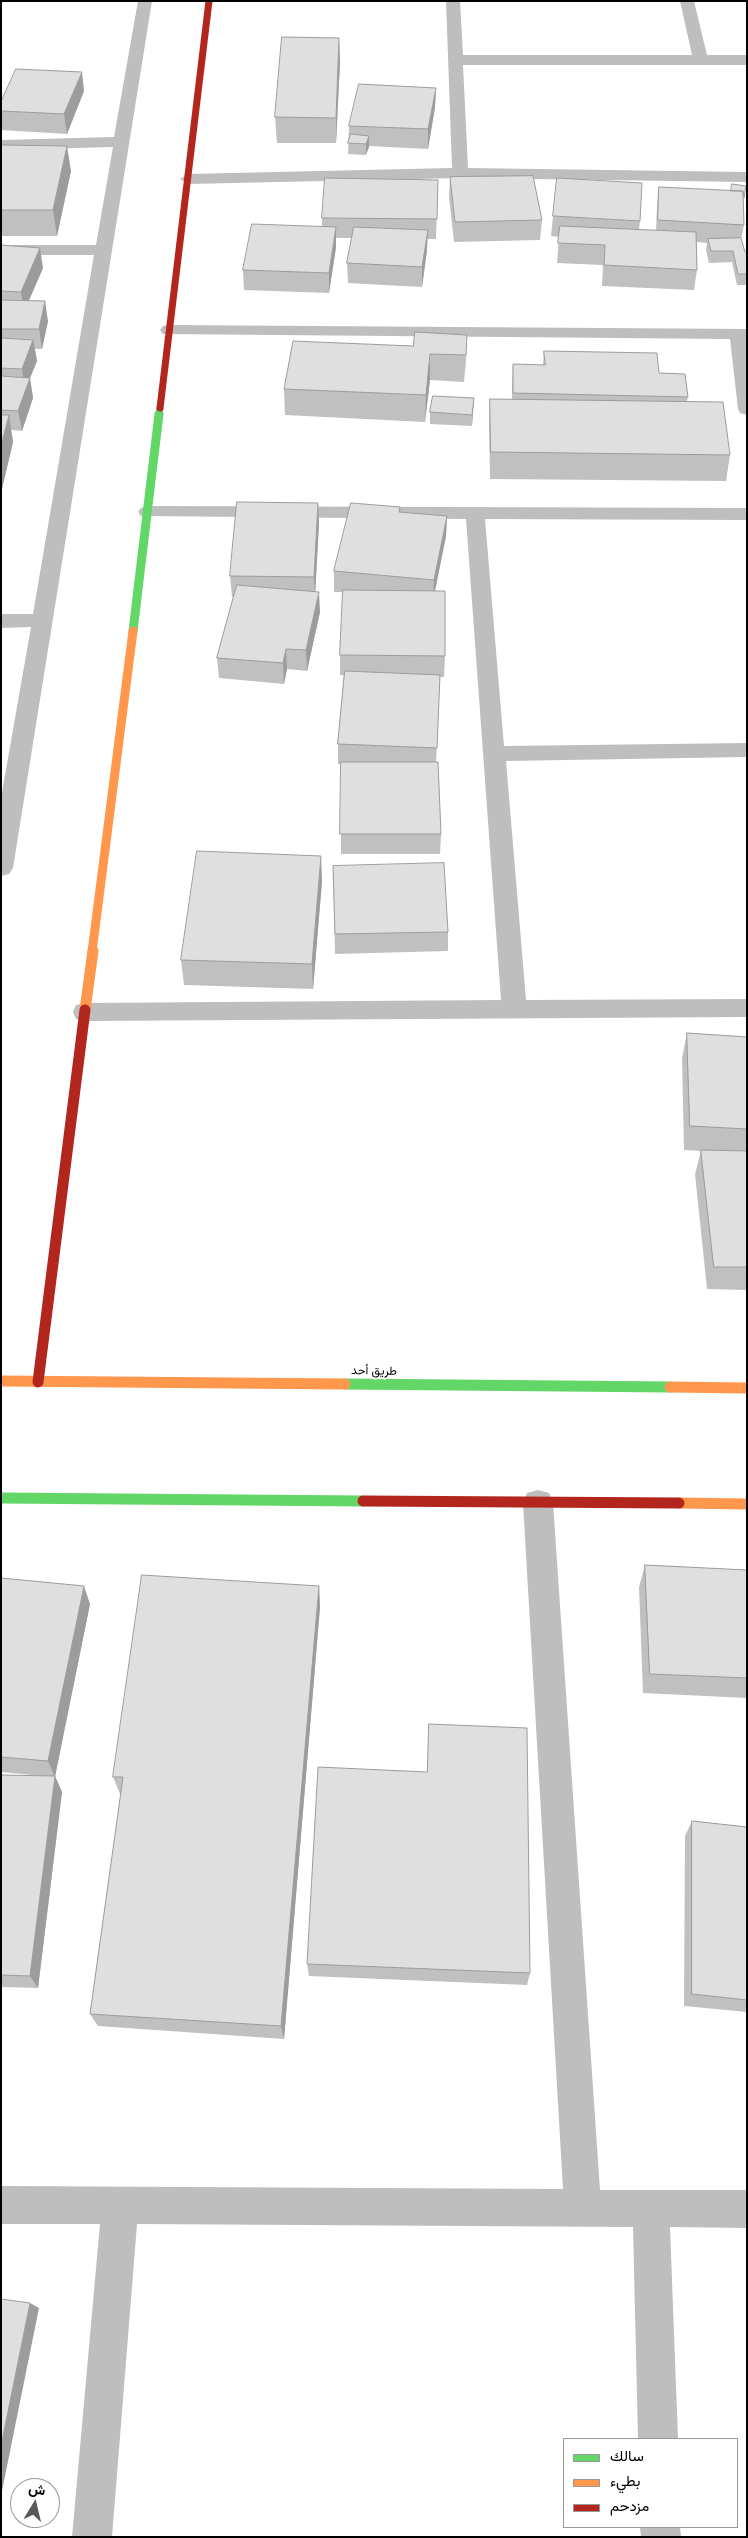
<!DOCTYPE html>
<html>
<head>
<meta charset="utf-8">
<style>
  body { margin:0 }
  #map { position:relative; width:748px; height:2538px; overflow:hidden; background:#fff; font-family:"PT Sans",Vazirmatn,sans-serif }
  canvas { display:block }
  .frame { position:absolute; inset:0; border:2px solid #000; pointer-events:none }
  .legend { position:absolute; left:563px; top:2438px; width:175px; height:90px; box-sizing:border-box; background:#fff; border:1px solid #999; margin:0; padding:6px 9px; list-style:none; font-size:15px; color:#000 }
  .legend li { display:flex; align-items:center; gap:10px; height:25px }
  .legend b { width:25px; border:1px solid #999 }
  .north { position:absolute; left:10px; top:2478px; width:50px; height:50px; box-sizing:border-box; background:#fff; border:1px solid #999; border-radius:50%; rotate:9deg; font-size:14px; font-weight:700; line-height:20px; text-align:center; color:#000 }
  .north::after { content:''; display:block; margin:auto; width:18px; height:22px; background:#595959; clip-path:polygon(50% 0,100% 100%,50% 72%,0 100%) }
</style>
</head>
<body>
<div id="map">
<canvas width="748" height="2538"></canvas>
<div class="frame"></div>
<ul class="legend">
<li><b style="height:6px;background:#63d668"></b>سالك</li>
<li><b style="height:6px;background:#ff974d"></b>بطيء</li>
<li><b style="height:6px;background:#b3261e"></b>مزدحم</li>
</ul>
<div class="north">ش</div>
</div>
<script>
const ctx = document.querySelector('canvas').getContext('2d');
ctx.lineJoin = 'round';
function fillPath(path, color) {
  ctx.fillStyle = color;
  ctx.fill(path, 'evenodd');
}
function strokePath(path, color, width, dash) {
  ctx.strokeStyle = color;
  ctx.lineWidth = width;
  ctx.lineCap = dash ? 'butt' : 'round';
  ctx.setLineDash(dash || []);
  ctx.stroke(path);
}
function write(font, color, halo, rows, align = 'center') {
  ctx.font = font + ' "PT Sans",Vazirmatn,sans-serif';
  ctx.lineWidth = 4;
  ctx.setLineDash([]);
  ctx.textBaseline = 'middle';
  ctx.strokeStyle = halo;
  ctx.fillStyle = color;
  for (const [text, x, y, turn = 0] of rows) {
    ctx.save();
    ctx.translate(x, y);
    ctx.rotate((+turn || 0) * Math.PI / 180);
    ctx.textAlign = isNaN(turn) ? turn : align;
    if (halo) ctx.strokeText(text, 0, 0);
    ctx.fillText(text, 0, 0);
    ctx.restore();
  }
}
fillPath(new Path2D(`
  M138,1H152L13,868L9,874L1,876V798L31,627L1,628V614H33L94,255H1V245H96L113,147L1,150V140L114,137Z
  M446,1H460L463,55H692L680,1H694L707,55H747V65H463L468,168L747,172V182L460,178L188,184L180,179L188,174L452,168Z
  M169,325L747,329V415L740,413L738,409L730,339L163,334L160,330L163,326Z
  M148,506L747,508V520L485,519L504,746L747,743V757L506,761L526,1000L747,999V1017L85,1021L76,1019L73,1012L76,1005L85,1003L501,1000L466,519L141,516L138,512L141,508Z
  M538,1490L549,1493L553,1503L600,2190H747V2228L670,2227L678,2439H638L633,2227L137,2224L112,2537H72L100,2224H1V2186L563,2189L523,1503L527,1493Z
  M640,2527H680L681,2537H641Z`), '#bebebe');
strokePath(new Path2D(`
  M159,416L160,408`), '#63d668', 7);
strokePath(new Path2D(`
  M133,631L159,414`), '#63d668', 9);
strokePath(new Path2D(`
  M345,1384L670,1387
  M1,1498L363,1501`), '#63d668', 11);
strokePath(new Path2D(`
  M92,952L133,631`), '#ff974d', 9);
strokePath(new Path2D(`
  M85,1010L93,951
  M1,1381L345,1384
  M670,1387L747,1388
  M679,1503L747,1504`), '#ff974d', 11);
strokePath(new Path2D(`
  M160,408L209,1`), '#b3261e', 7);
strokePath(new Path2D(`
  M38,1382L85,1010
  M363,1501L679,1503`), '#b3261e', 11);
fillPath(new Path2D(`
  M339,38L340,62L336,143H277L275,117Z
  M436,88L435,107L428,149L369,146L366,155L348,154L349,126Z
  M84,91L67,134L1,130V102Z
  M1,145L71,171L57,236H1Z
  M450,177L542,220L540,240L454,242L449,197Z
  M438,180L436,239H427V250L422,287L348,283L347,263L352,238H336V247L329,293L244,290L243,270L322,226V218Z
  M659,187L743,202L744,225L741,239L745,252H747V285H737L732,262L709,263L706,250L707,243L697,242V270L694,290L602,286L603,265L557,263L559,237L551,236L553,216L640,221L639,230L656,231L657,207Z
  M1,245L43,268L29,300L48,321L42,349H35L37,361L30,378L33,398L22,431L11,430L13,442L1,493Z
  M467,335L464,382L430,380L425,422L285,415L284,389L413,346Z
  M544,351L659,373L688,397L687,401L730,455L726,481L490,479L489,425L490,399H512V385L513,364L543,365Z
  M474,398L472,426L430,424V412Z
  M318,503L319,523L315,591L320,612L307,671L287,669L284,684L219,678L217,658L234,597H232L230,576Z
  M400,512L447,516L446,536L435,591L445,656L444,677H440L436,762L441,834L440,854H341V764H338V744L344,675H340V655L343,592H334V571Z
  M333,866L448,932V951L335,954Z
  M322,881L313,989L184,985L181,960Z
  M687,1033L747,1037V1290L707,1289L695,1174L701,1151L684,1150L682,1058Z
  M645,1565L747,1570V1698L643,1693L639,1587Z
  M1,1578L90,1604L55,1776L62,1792L38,1988L1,1987V1775L43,1776L1,1772Z
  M319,1586L320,1607L284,2039L98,2026L90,2014L121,1794H120L113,1777Z
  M429,1724L530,1973L527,1985L309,1976L307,1964L427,1772Z
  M692,1821L747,1827V2012L684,2006L685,1836Z`), '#c0c0c0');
fillPath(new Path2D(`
  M339,38L340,62L336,143V118Z
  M82,72L84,91L67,134L64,114Z
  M436,88L435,107L428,149V129Z
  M369,136V147L366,155V144Z
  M67,146L71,171L57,236L53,210Z
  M336,227V247L329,293V273Z
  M428,230L427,250L422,287V267Z
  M40,248L43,268L24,312L21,292Z
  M45,301L48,321L42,349L39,329Z
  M467,335L466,361L464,382L466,355Z
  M33,340L37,361L30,378L33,398L22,431L18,411L25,390L22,369Z
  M430,354V380L425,422L426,395Z
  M474,398L473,410L472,426V415Z
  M9,415L13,442L1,493V446Z
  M318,503L319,523L315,598L314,577Z
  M447,516L446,536L433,600L434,580Z
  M319,592L320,612L307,671L306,650Z
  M286,649L287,669L284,684L283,663Z
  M321,856L322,881L313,989L312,964Z
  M84,1586L90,1604L55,1777L48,1761Z
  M319,1586L320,1607L284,2039L281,2026Z
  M55,1776L62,1792L38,1988L30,1976Z
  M30,2303L39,2308L1,2496V2446Z`), '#9c9c9c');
const building = new Path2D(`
  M282,37L339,38L336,118L275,117Z
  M16,69L82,72L64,114L1,111V102Z
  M359,84L436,88L428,129L349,126Z
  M351,134L369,136L366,144L348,143Z
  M1,145L67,146L53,210H1Z
  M533,176L542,220L455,222L450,177Z
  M325,178L438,180L437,219L322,218Z
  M557,178L642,183L640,221L553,216Z
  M732,184L746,186L744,198L743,191H731Z
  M659,187L743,191L744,225L658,220Z
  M252,224L336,227L329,273L243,270Z
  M560,226L696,232L697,270L604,265L605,245L558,243Z
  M354,227L428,230L422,267L347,263Z
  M741,238L745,252H747V274H738L733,251H711L708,239Z
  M1,245L40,248L21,292L1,291Z
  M1,300L45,301L39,329H1Z
  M415,332L467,335L466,355L430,354L426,395L284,389L293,341L413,346Z
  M1,338L33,340L22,369L1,368Z
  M544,351L657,353L659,373L685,374L688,397L513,393V364L545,365Z
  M1,376L30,378L18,411L1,410Z
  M433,396L474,398L472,415L430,412Z
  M490,399L723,402L730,455L491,452Z
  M1,415H9L1,446Z
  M237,502L318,503L314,577L230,576Z
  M351,503L400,507L399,512L447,516L434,580L334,571Z
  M237,585L319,592L306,650L286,649L283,663L217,658Z
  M343,590L445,591V656L340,655Z
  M345,671L440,675L437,748L338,744Z
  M341,762H438L441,834H340Z
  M197,851L321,856L312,964L181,960Z
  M444,863L448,932L335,934L333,866Z
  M687,1033L747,1037V1129L690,1126Z
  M701,1150L747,1151V1267H714Z
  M645,1565L747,1570V1678L650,1674Z
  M142,1575L319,1586L281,2026L90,2014L123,1777H113Z
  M1,1578L84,1586L48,1761L1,1757Z
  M429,1724L527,1728L530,1973L307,1964L318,1767L427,1772Z
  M1,1775L55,1776L30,1976L1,1975Z
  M692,1821L747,1827V2000L692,1994Z
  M1,2299L30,2303L1,2446Z`);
fillPath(building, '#dfdfdf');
strokePath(building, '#9c9c9c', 1);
write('12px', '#000', '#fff', [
  ["طريق أحد",374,1371,1]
]);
</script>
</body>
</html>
